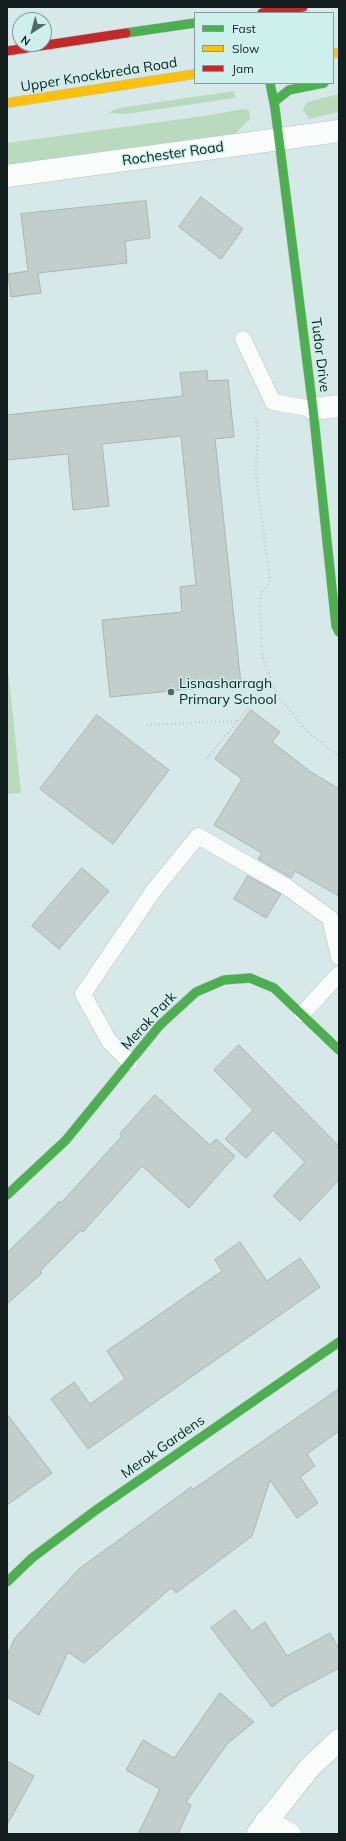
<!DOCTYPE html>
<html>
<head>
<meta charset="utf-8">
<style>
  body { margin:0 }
  #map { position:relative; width:346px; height:1841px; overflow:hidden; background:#d6e8e7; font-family:Mulish,sans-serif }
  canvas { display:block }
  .frame { position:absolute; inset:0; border:8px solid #121f1e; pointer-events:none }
  .legend { position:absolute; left:194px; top:12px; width:140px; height:72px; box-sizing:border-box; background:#cef0ed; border:1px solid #839c9a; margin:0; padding:5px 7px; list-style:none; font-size:12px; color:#121f1e }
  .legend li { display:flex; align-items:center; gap:8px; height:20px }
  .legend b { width:20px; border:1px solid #839c9a }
  .north { position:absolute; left:12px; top:12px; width:40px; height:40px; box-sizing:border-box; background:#cef0ed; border:1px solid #839c9a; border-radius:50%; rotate:216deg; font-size:11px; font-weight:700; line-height:16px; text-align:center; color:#121f1e }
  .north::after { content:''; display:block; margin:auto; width:14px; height:18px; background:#576564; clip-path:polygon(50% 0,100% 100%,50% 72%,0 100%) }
</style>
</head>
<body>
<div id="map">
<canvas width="346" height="1841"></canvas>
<div class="frame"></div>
<ul class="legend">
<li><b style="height:5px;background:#4caf50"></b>Fast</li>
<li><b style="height:5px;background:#ffc107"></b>Slow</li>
<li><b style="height:5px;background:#c62828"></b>Jam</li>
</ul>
<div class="north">N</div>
</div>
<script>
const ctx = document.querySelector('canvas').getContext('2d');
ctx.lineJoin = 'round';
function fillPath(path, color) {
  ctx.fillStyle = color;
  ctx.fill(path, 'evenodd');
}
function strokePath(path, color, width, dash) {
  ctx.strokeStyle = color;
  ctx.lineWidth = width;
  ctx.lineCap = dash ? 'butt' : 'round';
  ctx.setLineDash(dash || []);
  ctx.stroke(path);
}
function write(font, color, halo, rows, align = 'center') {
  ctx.font = font + ' Mulish,sans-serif';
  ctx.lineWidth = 3;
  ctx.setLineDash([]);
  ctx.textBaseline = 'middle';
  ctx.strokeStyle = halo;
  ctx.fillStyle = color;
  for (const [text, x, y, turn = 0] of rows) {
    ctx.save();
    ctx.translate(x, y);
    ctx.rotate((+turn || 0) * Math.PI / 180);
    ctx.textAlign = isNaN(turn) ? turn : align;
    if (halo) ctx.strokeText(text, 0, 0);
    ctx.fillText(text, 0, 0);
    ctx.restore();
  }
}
fillPath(new Path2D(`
  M234,91L235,98L125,114L108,113L119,108Z
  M339,94V112L309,119L303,109L307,102Z
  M242,109L249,110L250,119L234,135L7,166V143L211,115Z
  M7,660L21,793L7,794Z`), '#badabe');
const building = new Path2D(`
  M201,197L243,229L221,259L179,227Z
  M146,201L150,238L125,241L127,263L38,273L41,293L11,297L8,274L28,271L21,214Z
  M207,371L208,381L228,380L234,437L215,439L241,684L110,697L102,620L182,612L180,587L196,585L181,436L102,444L109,506L73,510L68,454L7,460V415L183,396L180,373Z
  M251,710L280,732L272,742L311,772L339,789V896L295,871L291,878L258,859L262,853L214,825L242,779L215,759Z
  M97,715L169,770L113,844L40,789Z
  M82,868L109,891L59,949L32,926Z
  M248,876L281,894L266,918L234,899Z
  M239,1045L339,1146V1180L300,1221L273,1196L305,1162L273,1130L246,1158L225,1139L253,1110L214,1070Z
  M155,1095L210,1145L216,1139L235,1156L189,1208L142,1166L83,1232L81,1230L40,1271L42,1273L7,1304V1253L60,1201L61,1203L122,1136L120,1134Z
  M240,1242L267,1281L300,1258L320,1287L88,1449L51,1399L74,1382L90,1404L125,1379L107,1351L222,1271L215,1260Z
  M339,1389V1431L307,1454L315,1466L300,1477L318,1503L297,1518L270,1480L252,1536L176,1593L171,1588L84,1663L68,1652L39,1715L7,1697V1655L15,1638L79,1569L191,1487L193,1489Z
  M7,1414L52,1473L7,1505Z
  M235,1610L252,1631L265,1622L287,1656L330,1633L339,1649V1668L285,1697L272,1707L211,1628Z
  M220,1693L254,1722L227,1744L186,1802L191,1805L178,1834H138L160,1789L126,1770L143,1740L174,1758Z
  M7,1761L34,1776L7,1825Z`);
fillPath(building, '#c1cecb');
strokePath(building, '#a8b5b3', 1);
const lane = new Path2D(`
  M243,339L273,402L313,409
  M302,1014L339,974
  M130,1062L109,1041L83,994L154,890L198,836L287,887L330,918L339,957`);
const street = new Path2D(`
  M7,176L339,131
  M313,409L339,406
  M266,1821L290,1834
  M257,1834L310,1767L339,1740`);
const fast = new Path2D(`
  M126,33L195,23
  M270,83L275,108L313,409L336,626L339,632
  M274,102L289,90L324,83
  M7,1195L66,1140L160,1025L196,992L224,980L250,978L274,988L339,1050
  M7,1582L32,1558L96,1510L339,1342`);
const slow = new Path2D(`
  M333,53H339
  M7,103L195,74`);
const jam = new Path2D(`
  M262,13L303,7
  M7,51L126,33`);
strokePath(lane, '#b4c2c1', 17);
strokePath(street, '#b4c2c1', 23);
strokePath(fast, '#b4c2c1', 10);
strokePath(slow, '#b4c2c1', 10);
strokePath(jam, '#b4c2c1', 10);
strokePath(new Path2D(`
  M256,418L258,434L256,474L270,582L260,597L262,657L277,695L308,732L339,756
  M147,725L237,721
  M207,758L271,681`), '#c2c8c8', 2.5, [1, 3]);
strokePath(lane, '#f9fcfb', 16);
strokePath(street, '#f9fcfb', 22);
strokePath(fast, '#4caf50', 9);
strokePath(slow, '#ffc107', 9);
strokePath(jam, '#c62828', 9);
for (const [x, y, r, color] of [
  [171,692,4,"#576564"]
]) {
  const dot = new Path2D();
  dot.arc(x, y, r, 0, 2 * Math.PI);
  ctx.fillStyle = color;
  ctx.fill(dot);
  strokePath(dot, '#cef0ed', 1.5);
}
write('14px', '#121f1e', '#cef0ed', [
  ["Upper Knockbreda Road",99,75,-9],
  ["Rochester Road",173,154,-8],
  ["Tudor Drive",320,355,83],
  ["Merok Park",149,1021,-47],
  ["Merok Gardens",163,1447,-35]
]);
write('14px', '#121f1e', '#cef0ed', [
  ["Lisnasharragh",179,684],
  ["Primary School",179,700]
], 'left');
</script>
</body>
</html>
